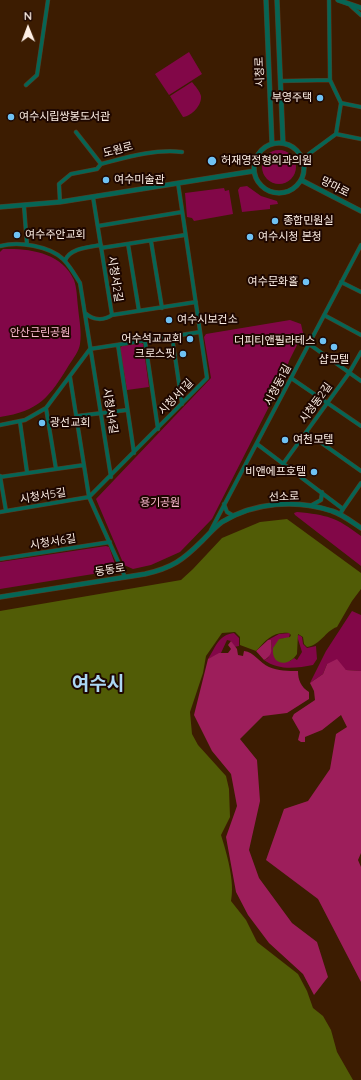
<!DOCTYPE html>
<html>
<head>
<meta charset="utf-8">
<style>
  body { margin:0 }
  #map { position:relative; width:361px; height:1080px; overflow:hidden; background:#3c1c01; font-family:Quicksand,sans-serif }
  canvas { display:block }
  .north { position:absolute; left:8px; top:8px; width:40px; height:40px; -webkit-text-stroke:3px #1e0700; paint-order:stroke; rotate:359deg; font-size:11px; font-weight:700; line-height:16px; text-align:center; color:#fdefe5 }
  .north::after { content:''; display:block; margin:auto; width:14px; height:18px; background:#fdefe5; clip-path:polygon(50% 0,100% 100%,50% 72%,0 100%) }
</style>
</head>
<body>
<div id="map">
<canvas width="361" height="1080"></canvas>
<div class="north">N</div>
</div>
<script>
const ctx = document.querySelector('canvas').getContext('2d');
ctx.lineJoin = 'round';
function fillPath(path, color) {
  ctx.fillStyle = color;
  ctx.fill(path, 'evenodd');
}
function strokePath(path, color, width, dash) {
  ctx.strokeStyle = color;
  ctx.lineWidth = width;
  ctx.lineCap = dash ? 'butt' : 'round';
  ctx.setLineDash(dash || []);
  ctx.stroke(path);
}
function write(font, color, halo, rows, align = 'center') {
  ctx.font = font + ' Quicksand,"Noto Sans KR",sans-serif';
  ctx.lineWidth = 4;
  ctx.setLineDash([]);
  ctx.textBaseline = 'middle';
  ctx.strokeStyle = halo;
  ctx.fillStyle = color;
  for (const [text, x, y, turn = 0] of rows) {
    ctx.save();
    ctx.translate(x, y);
    ctx.rotate((+turn || 0) * Math.PI / 180);
    ctx.textAlign = isNaN(turn) ? turn : align;
    if (halo) ctx.strokeText(text, 0, 0);
    ctx.fillText(text, 0, 0);
    ctx.restore();
  }
}
fillPath(new Path2D(`
  M189,52L202,74L169,95L155,74Z
  M192,82C195,86 200,91 201,96C202,105 192,116 183,117L170,96Z
  M262 167a17 17 0 1 1 34 0a17 17 0 1 1-34 0Z
  M247,186L261,196L277,201L278,204L270,205V209L242,212L238,190L240,187Z
  M224,188L225,191L229,190L233,214L194,221L192,218L187,217L185,193Z
  M3,249C30,248 62,253 74,280C77,288 77,299 78,307C79,319 82,332 80,344C79,351 73,359 69,365C49,398 39,411 0,417V252Z
  M290,320L301,324L303,333L289,361L284,377L212,519L180,552L151,565L133,569L124,565L96,499L211,378L204,337L206,334Z
  M141,343L143,344L149,387L127,390L120,348L122,346Z
  M297,512C327,515 336,517 361,536V566L295,515L294,513Z
  M106,546L109,547L115,564L112,571L0,589V562Z
  M352,611L361,615V671L346,670L327,664L323,674L310,683L326,651Z
  M234,633L239,638V646L234,647L231,641L227,640L221,653L208,659C216,647 218,635 234,633Z
  M290,633L289,638L279,639L290,661L294,658L297,660L302,652L297,636L299,635L302,637L303,644L307,648L316,646L317,659L313,665C297,668 279,671 264,660L268,658L272,648L271,640H268L279,634Z`), '#820748');
fillPath(new Path2D(`
  M268,640H271C272,648 273,656 264,660L256,651Z
  M231,641L237,649L238,655L243,656L244,651C254,652 260,663 269,667C278,671 288,671 298,671C298,680 301,687 309,692V699L287,713L263,716L240,739L257,760L260,801L249,850L259,878L292,923L317,942L328,977L314,995L303,974L269,943L248,915L236,892L226,837L237,806L231,774L212,751L194,715L208,659L219,653H228L231,649L228,645Z
  M337,659L346,670L361,671V853L358,860L361,867V982L318,899L266,860L284,809L308,801L330,769L336,734L347,727L341,715L322,730L305,737V742H301L298,740L300,732L292,718L294,714L315,700L314,691L310,683L323,674L327,664Z`), '#9d1e5b');
fillPath(new Path2D(`
  M287,519L361,573V589L352,601L337,627C325,631 321,645 307,647L304,644L303,637L298,634L297,654C289,667 271,666 273,648L279,639L290,637L291,635L289,633C273,631 266,640 256,651L240,645V637L235,632L222,633L206,656L203,673L190,712L192,734L198,745L226,776L229,789L230,817L221,835C227,854 235,882 231,901L246,920L257,942L298,974L307,991L313,1008L323,1016L331,1030L337,1052L353,1080H0V611L181,580L193,569L222,538L260,522Z`), '#515c06');
const minor = new Path2D(`
  M351,6L361,15
  M281,81L330,80
  M26,85L37,75L48,0
  M341,103L361,107
  M76,132L101,164
  M336,134L361,139
  M302,159L336,134L341,103L330,80L329,0
  M93,197L112,315
  M60,202L59,184L71,174L97,169L101,164C128,157 154,149 182,152
  M24,206L27,245
  M98,226L182,212
  M151,241L162,308
  M128,244L139,311
  M0,246C19,241 49,246 63,259C70,266 75,275 80,283L111,477
  M101,248L185,235
  M65,261C69,248 90,247 101,245
  M341,282L361,292
  M85,313C93,320 103,321 112,315L196,302
  M324,315L361,335
  M172,336L182,404
  M145,341L158,429
  M309,344L361,381
  M118,345L134,453
  M70,377L89,497L125,577
  M291,378L361,426
  M46,408L56,469
  M77,416L127,410
  M20,422L27,472
  M0,425L25,420L46,408L90,349L200,332
  M306,432L361,471
  M257,444L343,509L340,514
  M283,464L349,373L361,352
  M0,476L6,511
  M0,477L84,465
  M89,497L207,378L178,183
  M224,504L227,512L234,516
  M310,506L321,500L322,492
  M343,509L361,483
  M0,512L89,497
  M211,530L361,245
  M0,559L110,542`);
const tertiary = new Path2D(`
  M266,0L272,144
  M277,0L283,143
  M338,0L361,8
  M254 168a25 25 0 1 1 50 0a25 25 0 1 1-50 0Z
  M301,180L361,211
  M0,207L60,202L254,171
  M0,597L145,574C172,568 183,560 202,541C208,535 215,527 222,522C254,502 297,499 332,511C342,514 352,522 361,528`);
strokePath(minor, '#573a21', 4.5);
strokePath(tertiary, '#573a21', 5.5);
strokePath(minor, '#066555', 3.5);
strokePath(tertiary, '#066555', 4.5);
for (const [x, y, r, color] of [
  [320,98,4,"#6fc2f4"],
  [11,117,4,"#6fc2f4"],
  [212,161,5,"#6fc2f4"],
  [106,180,4,"#6fc2f4"],
  [275,221,4,"#6fc2f4"],
  [17,235,4,"#6fc2f4"],
  [250,237,4,"#6fc2f4"],
  [306,282,4,"#6fc2f4"],
  [169,320,4,"#6fc2f4"],
  [190,339,4,"#6fc2f4"],
  [323,341,4,"#6fc2f4"],
  [334,347,4,"#6fc2f4"],
  [183,354,4,"#6fc2f4"],
  [42,423,4,"#6fc2f4"],
  [285,440,4,"#6fc2f4"],
  [314,472,4,"#6fc2f4"]
]) {
  const dot = new Path2D();
  dot.arc(x, y, r, 0, 2 * Math.PI);
  ctx.fillStyle = color;
  ctx.fill(dot);
  strokePath(dot, '#1e0700', 1.5);
}
write('11px', '#fdefe5', '#1e0700', [
  ["시청로",260,72,-92],
  ["도원로",118,150,-15],
  ["망마로",335,187,27],
  ["시청서2길",115,279,81],
  ["시청동1길",278,385,-62],
  ["시청서1길",176,397,-46],
  ["시청동2길",316,403,-54],
  ["시청서4길",110,411,81],
  ["시청서5길",43,496,-9],
  ["선소로",284,497,-2],
  ["시청서6길",53,542,-9],
  ["동동로",110,570,-9]
]);
write('11px', '#fdefe5', '#1e0700', [
  ["부영주택",312,98,"right"],
  ["여수시립쌍봉도서관",19,117],
  ["허재영정형외과의원",221,161],
  ["여수미술관",114,180],
  ["종합민원실",283,221],
  ["여수주안교회",25,235],
  ["여수시청 본청",258,237],
  ["여수문화홀",298,282,"right"],
  ["여수시보건소",177,320],
  ["어수석교교회",182,339,"right"],
  ["더피티앤필라테스",315,341,"right"],
  ["크로스핏",175,354,"right"],
  ["샵모텔",334,360,"center"],
  ["광선교회",50,423],
  ["여천모텔",293,440],
  ["비앤에프호텔",306,472,"right"]
], 'left');
write('11px', '#fbbad0', '#1e0700', [
  ["안산근린공원",40,333],
  ["용기공원",160,503]
]);
write('bold 19px', '#add8f4', '#1e0700', [
  ["여수시",98,684]
]);
</script>
</body>
</html>
